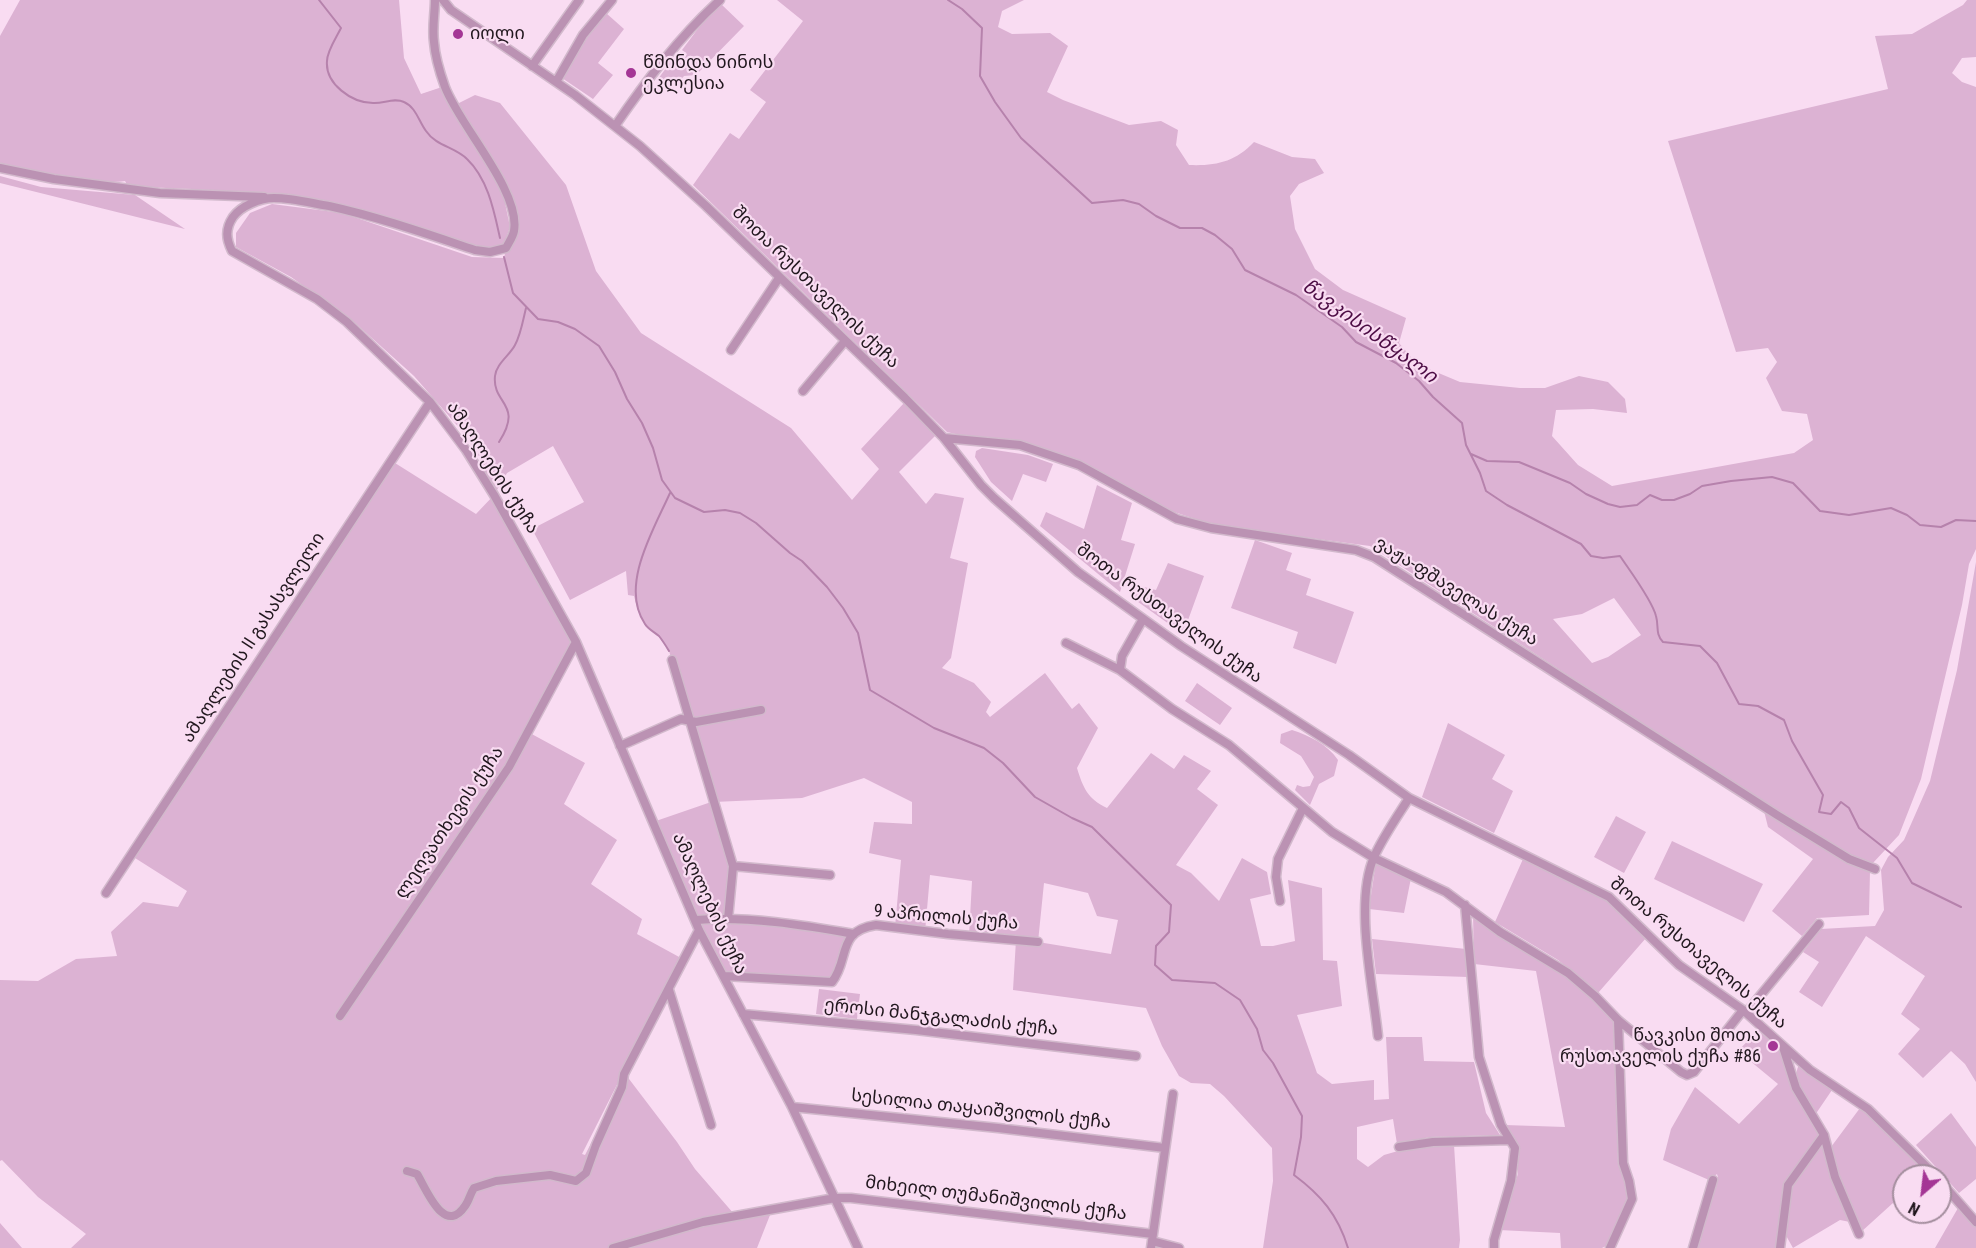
<!DOCTYPE html>
<html>
<head>
<meta charset="utf-8">
<style>
  body { margin:0 }
  #map { position:relative; width:1976px; height:1248px; overflow:hidden; background:#f9dcf2; font-family:"Roboto Condensed",sans-serif }
  canvas { display:block }
  .north { position:absolute; left:1892px; top:1164px; width:60px; height:60px; box-sizing:border-box; background:#f9dcf2; border:2px solid #a38d9d; border-radius:50%; rotate:208deg; font-size:16px; font-weight:700; line-height:24px; text-align:center; color:#21171e }
  .north::after { content:''; display:block; margin:auto; width:21px; height:27px; background:#a43695; clip-path:polygon(50% 0,100% 100%,50% 72%,0 100%) }
</style>
</head>
<body>
<div id="map">
<canvas width="1976" height="1248"></canvas>
<div class="north">N</div>
</div>
<script>
const ctx = document.querySelector('canvas').getContext('2d');
ctx.lineJoin = 'round';
function fillPath(path, color) {
  ctx.fillStyle = color;
  ctx.fill(path, 'evenodd');
}
function strokePath(path, color, width, dash) {
  ctx.strokeStyle = color;
  ctx.lineWidth = width;
  ctx.lineCap = dash ? 'butt' : 'round';
  ctx.setLineDash(dash || []);
  ctx.stroke(path);
}
function write(font, color, halo, rows, align = 'center') {
  ctx.font = font + ' "Roboto Condensed","Noto Sans Georgian",sans-serif';
  ctx.lineWidth = 4.5;
  ctx.setLineDash([]);
  ctx.textBaseline = 'middle';
  ctx.strokeStyle = halo;
  ctx.fillStyle = color;
  for (const [text, x, y, turn = 0] of rows) {
    ctx.save();
    ctx.translate(x, y);
    ctx.rotate((+turn || 0) * Math.PI / 180);
    ctx.textAlign = isNaN(turn) ? turn : align;
    if (halo) ctx.strokeText(text, 0, 0);
    ctx.fillText(text, 0, 0);
    ctx.restore();
  }
}
fillPath(new Path2D(`
  M20,0H399L404,58L421,94L442,87L503,193L510,227L504,244C476,256 428,230 399,221C378,215 355,207 333,203C266,190 196,190 128,186L125,181C92,186 33,172 0,163V36Z
  M777,0H1063H1024L1002,11L998,27L1012,34L1050,33L1068,46L1047,92L1063,100L1129,125L1161,121L1178,130L1176,145L1189,165C1216,166 1235,162 1254,142L1292,157L1315,159L1324,173L1299,184L1290,196L1295,229L1315,269L1343,290L1406,318L1399,343L1417,364L1460,382L1520,388H1545L1579,376L1608,382L1625,399L1627,413L1593,409L1556,410L1552,436L1578,465L1612,486L1794,453L1813,440L1807,414L1782,411L1766,378L1777,362L1768,348L1736,352L1668,141L1888,89L1875,36L1912,34L1963,5L1967,0H1976V57L1962,58L1952,73L1962,82L1976,87V549L1969,564L1962,605L1921,779L1899,835L1872,864L1848,855L1784,816L1370,546L1214,525L1168,510L1091,467L1023,442L960,435L947,432L693,185L730,133L739,139L766,102L750,90L803,21ZM1614,598L1641,635L1608,657L1592,663L1553,619L1582,614Z
  M721,4L744,26L696,75L684,76L673,90L658,79L672,60L679,65L687,54L682,50L700,26Z
  M606,13L624,29L598,63L613,75L593,99L562,78L570,61Z
  M475,95L500,103L566,185L596,271L641,333L791,428L852,500L879,469L861,449L904,403L937,434L899,472L926,504L935,493L964,498L950,558L968,563L951,658L942,668L974,683L991,702L986,712L990,717L1045,673L1072,709L1079,703L1098,728L1077,768C1083,788 1088,799 1107,808L1151,753L1174,769L1184,755L1211,771L1197,789L1218,805L1176,865L1191,873L1219,901L1242,858L1267,872L1271,894L1250,899L1261,946H1273L1295,941L1288,880L1322,888L1323,960L1337,961L1342,1006L1297,1015L1317,1073L1332,1084L1374,1080V1100L1389,1099L1386,1037H1422L1424,1061L1474,1062L1486,1113L1500,1135L1430,1137L1397,1144L1393,1119L1357,1127V1159L1368,1167L1384,1155L1426,1143L1427,1147L1454,1145L1460,1240L1459,1248H1263L1273,1181L1272,1148L1224,1096L1210,1084L1191,1083L1179,1076L1162,1046L1146,1008L1013,990L1016,940L969,936L972,881L930,875L925,932L895,927L901,860L869,853L874,822L912,824V802L864,778L802,798L714,802L733,866L728,919L854,934L832,982L724,976L653,822L714,801L669,651L659,637L645,625L638,611L634,596L628,595L626,571L570,600L532,529L584,502L553,446L507,473L494,495L576,642L528,732L585,763L564,804L617,840L591,884L642,919L637,934L681,958L582,1154L585,1155L626,1075L677,1142L695,1169L734,1214L772,1210L757,1248H71L86,1234L38,1197L2,1160L0,1161V980L38,981L76,959L117,956L111,932L143,902L178,907L187,891L135,858L395,463L476,514L494,495L480,473V458L462,431L414,376L353,321L291,277L236,247V233L250,213L272,204L342,213L472,257L504,258L506,248L514,233L512,205L453,106ZM1044,883L1088,893L1097,916L1118,920L1111,954L1038,942Z
  M0,176L41,187L135,195L185,229L0,183Z
  M982,448L1028,455L1053,464L1046,482L1023,474L1012,501L991,482L975,457L976,451Z
  M1097,485L1132,503L1121,540L1135,544L1120,592L1040,526L1046,512L1084,529Z
  M1255,540L1292,553L1286,570L1311,579L1306,595L1354,612L1336,664L1293,648L1298,632L1231,608Z
  M1976,562V1082L1965,1064L1951,1051L1923,1078L1898,1054L1920,1029L1901,1014L1925,976L1866,936L1822,1007L1799,992L1819,962L1803,952L1821,929L1875,926L1884,910L1881,870L1888,857L1904,840L1930,781L1957,670Z
  M1168,563L1204,576L1183,634L1134,599L1136,585L1156,590Z
  M1197,683L1232,708L1220,725L1185,701Z
  M1448,723L1505,755L1492,779L1513,791L1494,833L1422,797Z
  M1292,730C1310,736 1327,744 1338,760L1334,776L1319,784L1310,805L1295,790L1297,785L1303,787L1310,786L1314,777L1301,756L1280,743L1281,734Z
  M1764,811L1870,871L1869,915L1817,918L1802,936L1772,911L1813,859L1768,827Z
  M1616,816L1646,832L1624,873L1594,857Z
  M1672,841L1763,884L1744,922L1654,879Z
  M1523,859L1608,900L1646,938L1598,993L1558,960L1495,922Z
  M1376,862L1411,878L1404,913L1369,909Z
  M1473,914L1498,936L1563,974L1589,994L1614,1021L1618,1164L1626,1184L1629,1200L1606,1246L1602,1248H1561L1560,1233L1499,1230L1518,1174V1147L1505,1125L1565,1127L1536,971L1474,964Z
  M1372,939L1466,949L1468,977L1376,974Z
  M819,989L860,994L857,1019L816,1014Z
  M1758,1030L1780,1050L1821,1134L1784,1184L1777,1248H1698L1718,1177L1717,1174L1709,1180L1663,1160L1671,1129L1695,1087L1739,1124L1778,1084L1738,1051Z
  M1799,1065L1832,1090L1815,1115C1807,1101 1790,1081 1799,1065Z
  M1860,1108L1927,1171L1922,1176H1904V1193L1861,1232L1845,1194L1831,1147Z
  M1951,1113L1976,1147V1179L1959,1193L1916,1145Z
  M1823,1141L1850,1222L1840,1220L1793,1248L1784,1232L1790,1188Z
  M1958,1208L1976,1226V1248H1935Z
  M0,1223L22,1248H0Z`), '#dcb2d3');
strokePath(new Path2D(`
  M319,0L341,28C336,38 327,51 327,61C325,84 352,103 373,103C383,104 394,97 404,102C416,107 419,122 426,131C436,146 455,147 467,159C488,179 494,211 500,238
  M948,0L962,9L982,28L980,76L995,102L1021,138L1092,203L1123,200L1139,204L1156,216L1180,228H1202L1215,235L1232,249L1245,270L1296,295L1342,327L1356,342L1396,363L1419,381L1433,397L1462,423L1466,445L1480,473L1486,491L1507,505L1581,544L1591,556L1603,558L1620,556C1630,571 1652,600 1656,616C1659,626 1655,634 1663,642L1700,646L1717,663L1739,704L1758,706L1784,720L1792,741L1823,795L1819,812L1831,814L1841,802L1849,808L1859,828L1897,858L1912,883L1961,907
  M504,257L513,293L538,319L558,322L575,329L599,346L615,372L627,399L642,423L653,448L662,480L675,498L704,512L725,510L740,513L756,523L790,553L802,561L827,587L843,608L858,633L870,690L934,728L984,748L1003,763L1035,797L1072,818L1092,827L1171,905L1169,932L1156,946L1155,965L1172,980L1215,983L1240,1000L1257,1029L1263,1050L1273,1063L1302,1116L1301,1137L1294,1175C1321,1195 1338,1215 1348,1248
  M499,442C524,403 492,405 495,376C496,364 510,355 515,345C521,334 523,320 526,308
  M1471,454L1487,461L1519,462L1570,483L1586,494L1608,504L1620,507L1637,505L1650,495L1662,500H1674L1690,494L1702,486L1731,481L1772,477L1793,483L1820,511L1849,515L1891,508L1907,515L1920,525L1941,527L1956,520L1976,521
  M669,651C666,646 663,641 659,636C654,632 648,629 645,624C619,586 654,529 670,493`), '#b682ac', 2);
const minor = new Path2D(`
  M435,0C435,13 432,28 434,42C435,56 440,73 445,87C459,125 521,191 514,231C513,237 509,242 506,248L490,252L475,250C427,234 379,217 329,206C311,203 292,198 274,198C260,198 241,206 233,217C225,229 226,239 232,251L317,299L347,322L430,402L466,450L494,495L576,642L699,930L792,1107L858,1248
  M443,0L451,10L575,95L640,146L706,206L905,398L944,438L981,485L994,498L1078,572L1181,646L1349,755L1409,798L1609,897L1679,965L1743,1010L1810,1070L1868,1109L1936,1176
  M532,66L579,0
  M556,82L583,35L612,0
  M615,126C646,81 679,37 720,0
  M0,168L54,179L160,193L264,197
  M731,350L779,278
  M803,391L845,341
  M944,438L1020,445L1079,465L1177,519L1211,528L1356,550L1374,557L1777,815L1849,859L1875,869
  M1066,643L1120,670L1172,709L1229,745L1332,832L1374,858L1446,892L1500,932L1568,973L1595,996L1618,1020L1681,1072L1687,1075L1694,1072L1743,1010
  M672,660L733,866L728,919
  M1120,670L1122,656L1143,619
  M620,746L681,719L696,722L761,710
  M733,866L830,875
  M106,893L430,402
  M1280,901L1276,877L1278,859L1303,808
  M1465,905L1479,1057L1501,1125L1515,1148L1511,1181L1494,1240V1248
  M696,920C748,916 803,925 854,934
  M724,976L832,982C850,959 836,931 876,925L948,934L1038,942
  M669,990L711,1125
  M1746,1013L1819,924
  M743,1014L916,1030L1136,1056
  M340,1016L509,767L576,642
  M1378,1036C1373,986 1354,903 1374,857C1383,837 1397,817 1409,798
  M1783,1047L1796,1088L1824,1135L1835,1177L1859,1234
  M792,1107L998,1128L1165,1148
  M1399,1147L1433,1142L1510,1140
  M407,1171L417,1174C426,1188 444,1237 465,1206C469,1201 470,1194 474,1188L496,1181L550,1175L576,1181L586,1173L596,1145L622,1087L624,1074L699,930
  M1940,1181L1976,1222
  M1152,1241L1179,1248
  M613,1248L703,1222L835,1198H851L1153,1234
  M1151,1248L1173,1094
  M1610,1248L1632,1199L1629,1181L1623,1163L1618,1020
  M1693,1248L1713,1180
  M1780,1248L1788,1185L1824,1135`);
strokePath(minor, '#d2b9cc', 11);
strokePath(minor, '#bb92b3', 8);
for (const [x, y, r, color] of [
  [458,34,6,"#a43695"],
  [631,73,6,"#a43695"],
  [1773,1046,6,"#a43695"]
]) {
  const dot = new Path2D();
  dot.arc(x, y, r, 0, 2 * Math.PI);
  ctx.fillStyle = color;
  ctx.fill(dot);
  strokePath(dot, '#f9dcf2', 2);
}
write('18px', '#21171e', '#f9dcf2', [
  ["იოლი",470,34],
  ["წმინდა ნინოს",643,63],
  ["ეკლესია",643,84],
  ["წავკისი შოთა",1761,1036,"right"],
  ["რუსთაველის ქუჩა #86",1761,1057,"right"]
], 'left');
write('18px', '#21171e', '#f9dcf2', [
  ["შოთა რუსთაველის ქუჩა",815,288,44],
  ["ამაღლების ქუჩა",492,468,57],
  ["ვაჟა-ფშაველას ქუჩა",1456,592,32],
  ["შოთა რუსთაველის ქუჩა",1169,614,36],
  ["ამაღლების II გასასვლელი",254,638,-57],
  ["ლეღვათხევის ქუჩა",450,823,-56],
  ["ამაღლების ქუჩა",709,904,65],
  ["9 აპრილის ქუჩა",946,918,5],
  ["შოთა რუსთაველის ქუჩა",1698,954,40],
  ["ეროსი მანჯგალაძის ქუჩა",941,1018,6],
  ["სესილია თაყაიშვილის ქუჩა",981,1110,6],
  ["მიხეილ თუმანიშვილის ქუჩა",996,1199,7]
]);
write('italic 20px', '#4d0d45', '#f9dcf2', [
  ["წავკისისწყალი",1369,332,36]
]);
</script>
</body>
</html>
